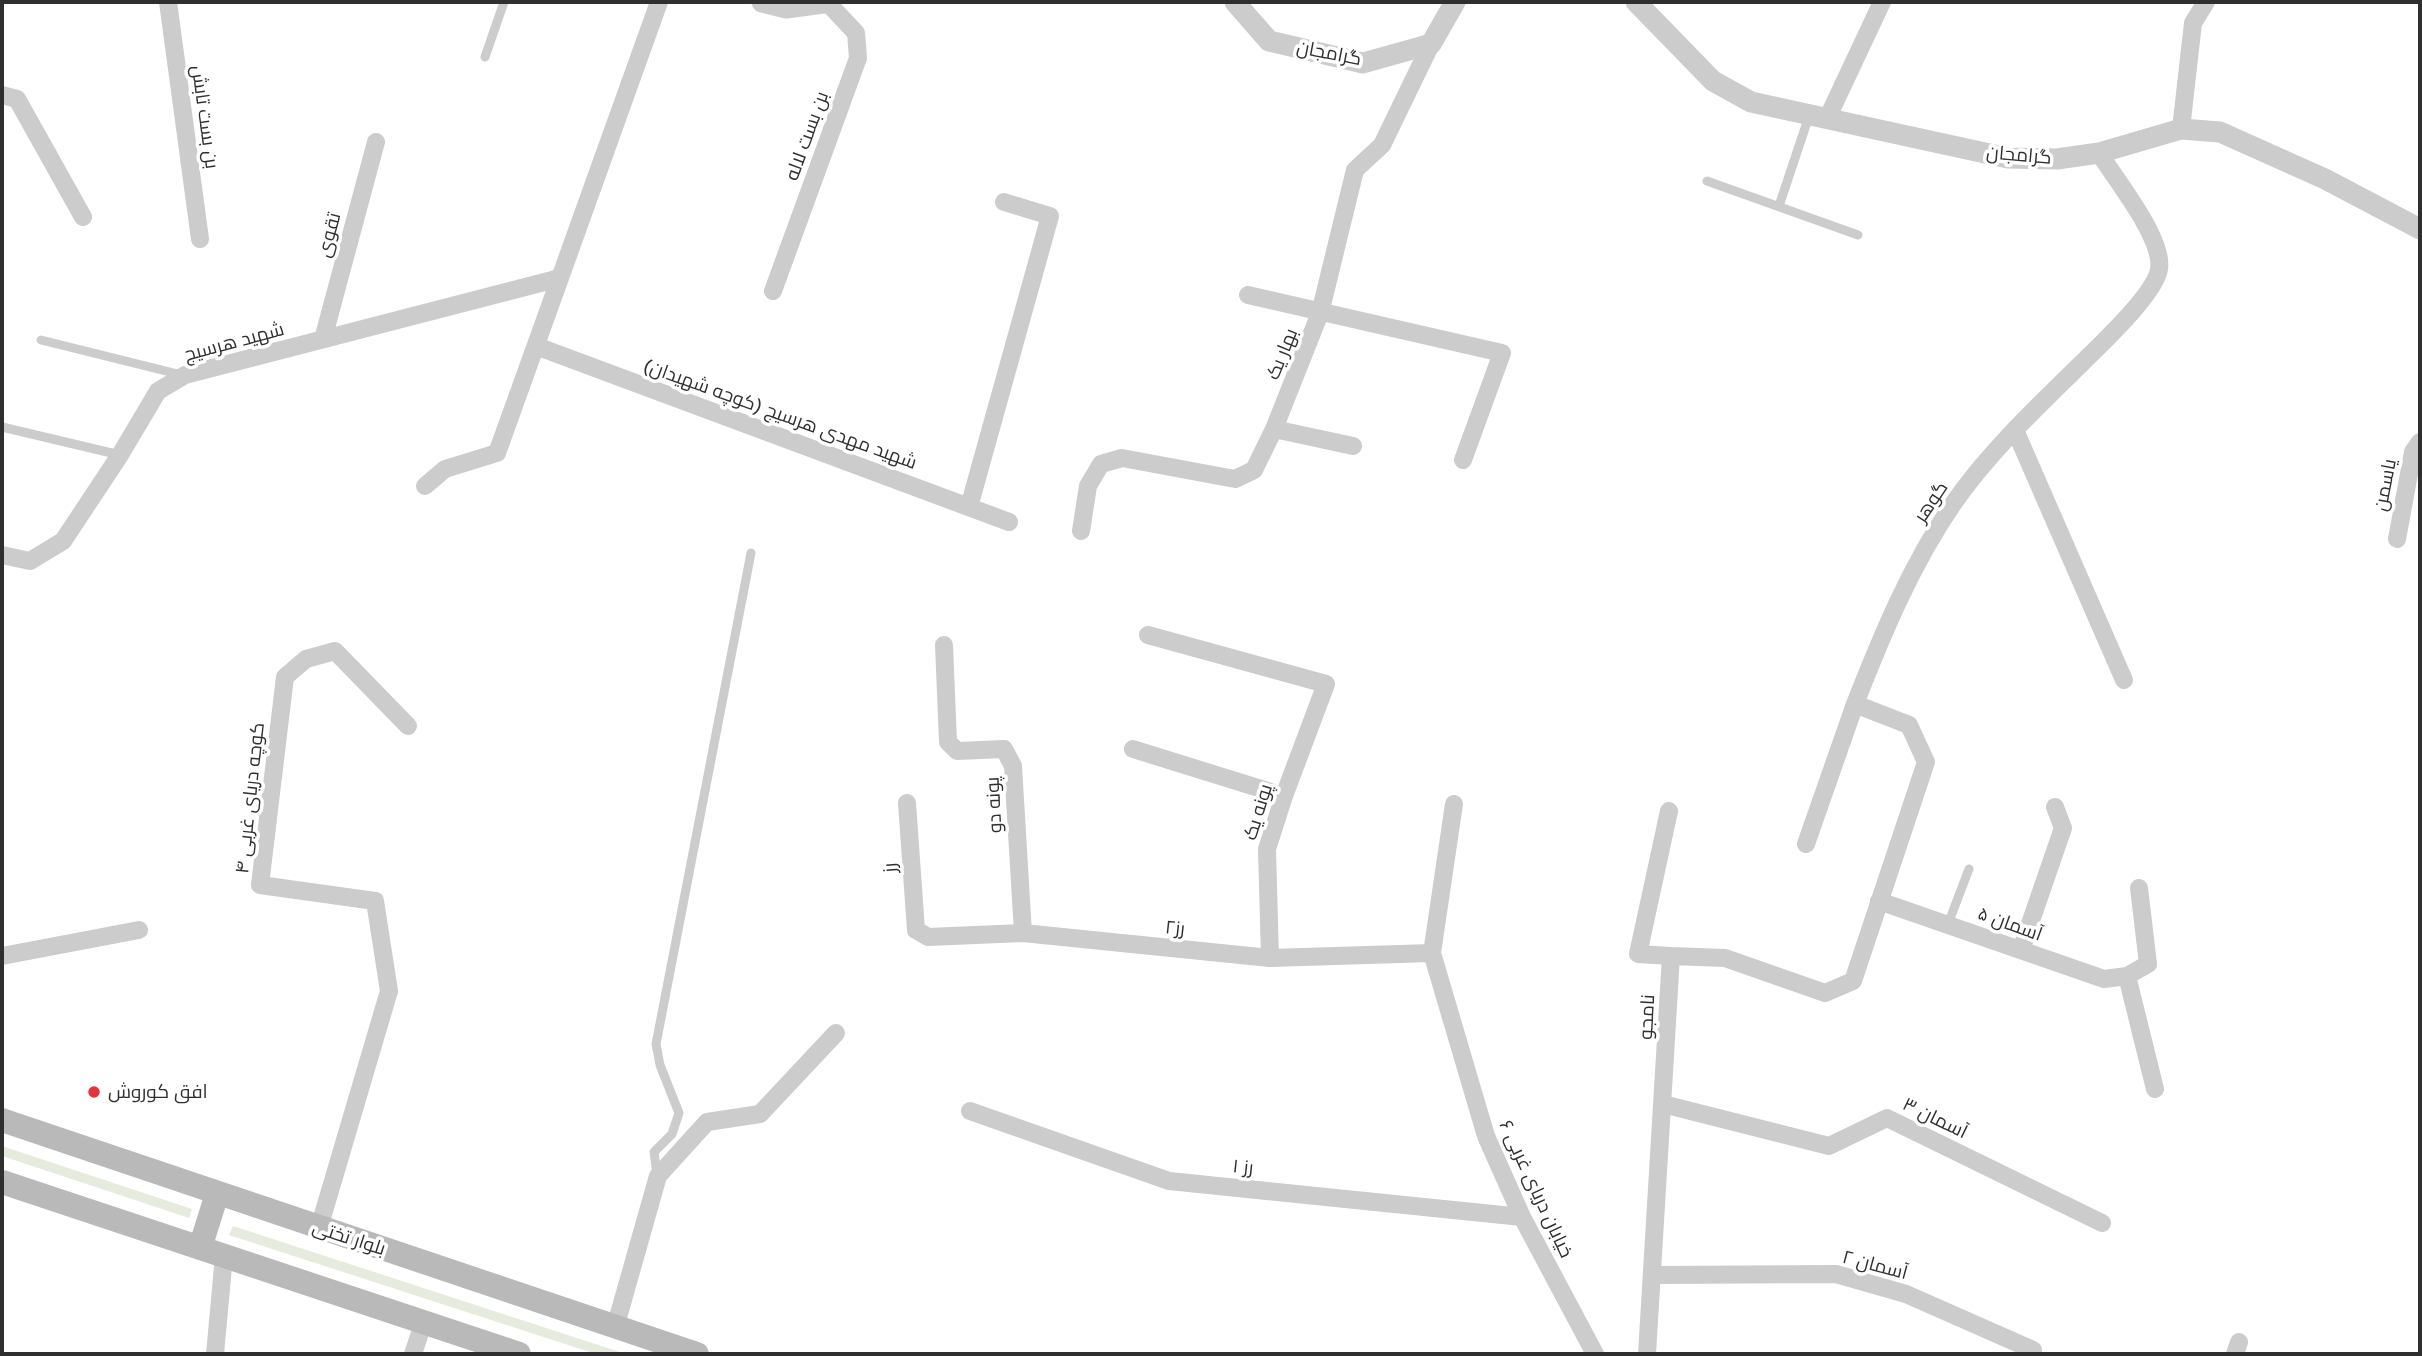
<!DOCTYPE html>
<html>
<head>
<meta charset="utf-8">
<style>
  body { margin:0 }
  #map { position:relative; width:2422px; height:1356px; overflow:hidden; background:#fff; font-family:"Golos Text",sans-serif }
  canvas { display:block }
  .frame { position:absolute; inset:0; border:4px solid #2f2f2f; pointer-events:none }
</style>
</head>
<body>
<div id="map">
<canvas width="2422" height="1356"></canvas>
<div class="frame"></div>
</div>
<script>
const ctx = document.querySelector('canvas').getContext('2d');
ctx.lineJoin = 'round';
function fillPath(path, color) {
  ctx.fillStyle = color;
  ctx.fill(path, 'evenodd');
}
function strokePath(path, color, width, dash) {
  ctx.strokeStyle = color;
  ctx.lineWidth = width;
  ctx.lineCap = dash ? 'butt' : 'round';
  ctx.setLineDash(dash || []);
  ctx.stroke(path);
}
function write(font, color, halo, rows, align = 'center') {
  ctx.font = font + ' "Golos Text",Cairo,sans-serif';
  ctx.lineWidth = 7;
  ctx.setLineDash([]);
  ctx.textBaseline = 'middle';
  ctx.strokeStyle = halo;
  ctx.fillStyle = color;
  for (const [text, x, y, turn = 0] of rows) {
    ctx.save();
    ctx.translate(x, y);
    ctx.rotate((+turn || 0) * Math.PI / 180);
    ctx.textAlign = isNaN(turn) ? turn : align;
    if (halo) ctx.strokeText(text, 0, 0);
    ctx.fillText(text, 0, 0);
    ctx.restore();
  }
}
fillPath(new Path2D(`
  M2,1146L192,1209L189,1218L2,1156Z
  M233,1226L626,1354H596L229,1235Z`), '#e5ecdd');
strokePath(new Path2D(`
  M485,57L504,2
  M1707,181L1858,235
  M1779,206L1809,116
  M41,340L182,375
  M2,427L120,455
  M1948,924L1969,869
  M657,1174L654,1152L672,1134L679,1113L660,1065L656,1044L751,553`), '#ccc', 9);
strokePath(new Path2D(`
  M168,2L200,239
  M2,95L17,99L83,217
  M1828,117L1882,2
  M2181,129L2193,23L2206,2
  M773,291L858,58L856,33L827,2
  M1248,295L1502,353L1463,460
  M323,339L376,142
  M536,346L1009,522
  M1274,429L1353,446
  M2015,430L2124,680
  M425,486L445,469L497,453L560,278
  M969,507L1050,216L1004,202
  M1081,531L1088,486L1101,464L1122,458L1235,479L1254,470L1274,429L1320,313L1355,170L1382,145L1431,44
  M2397,539L2413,452L2420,442
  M2,555L30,561L63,541L120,455L158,391L185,375L560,278L659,2
  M1148,635L1326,684L1284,796L1267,849L1270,958
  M944,645L948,742L957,751L1004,749L1013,766L1023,933
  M1133,749L1284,796
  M907,803L916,930L928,937L1023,933L1270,958L1432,953
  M1454,804L1432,953L1486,1136L1522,1217L1595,1354
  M1669,811L1638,954L1671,956
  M1806,844L1855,704
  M1879,901L2104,979L2127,976L2148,964L2139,888
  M2021,950L2063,828L2055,807
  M2,956L139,930
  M2127,976L2155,1089
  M1663,1104L1829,1146L1887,1118L2102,1223
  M970,1111L1169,1181L1522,1217
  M319,1228L389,991L375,901L260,885L285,677L306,659L335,651L408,726
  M1653,1275L1836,1274L1906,1294L2033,1350
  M615,1328L658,1176L707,1122L760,1114L836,1033
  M215,1354L224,1256
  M413,1354L424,1321
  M1647,1354L1671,956L1725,958L1825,993L1853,981L1926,762L1909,725L1855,704C1882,635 1911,565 1953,504C1988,453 2038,406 2082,363C2101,344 2156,293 2159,269C2164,239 2116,180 2099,153
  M2235,1354L2239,1342`), '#ccc', 18);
strokePath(new Path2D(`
  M762,2L786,8L831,2
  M1235,2L1269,41L1363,63L1431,44L1455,2
  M1636,2L1713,81L1751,102L2008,158L2057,159L2099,153L2181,129L2220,132L2325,179L2420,229`), '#ccc', 21);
strokePath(new Path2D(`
  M2,1120L697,1354
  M2,1182L519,1354
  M200,1248L217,1194`), '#b9b9b9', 24);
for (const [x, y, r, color] of [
  [94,1092,7,"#e4333e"]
]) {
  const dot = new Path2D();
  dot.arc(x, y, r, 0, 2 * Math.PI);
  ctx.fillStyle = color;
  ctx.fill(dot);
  strokePath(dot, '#fff', 2.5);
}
write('19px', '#2f2f2f', '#fff', [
  ["گرامجان",1329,53,11],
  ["بن بست تابش",205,117,82],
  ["بن بست لاله",807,136,-70],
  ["گرامجان",2019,155,5],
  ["تقوی",329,235,-75],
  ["شهید هرسیج",234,342,-15],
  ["بهار یک",1282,354,-68],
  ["شهید مهدی هرسیج (کوچه شهیدان)",780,414,20],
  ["یاسمن",2385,485,-79],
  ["گوهر",1931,502,-56],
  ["کوچه دریای غربی ۴",250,798,-84],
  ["پونه دو",994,805,-93],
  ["پونه یک",1258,812,-73],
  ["رز",890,868,-94],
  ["آسمان ۵",2010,924,20],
  ["رز۲",1175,928,6],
  ["نامجو",1647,1017,-87],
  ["آسمان ۳",1935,1118,26],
  ["رز ۱",1243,1167,6],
  ["خیابان دریای غربی ۶",1536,1189,65],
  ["بلوار تختی",349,1238,18],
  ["آسمان ۲",1875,1265,15]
]);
write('19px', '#2f2f2f', '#fff', [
  ["افق کوروش",108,1092]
], 'left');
</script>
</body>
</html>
